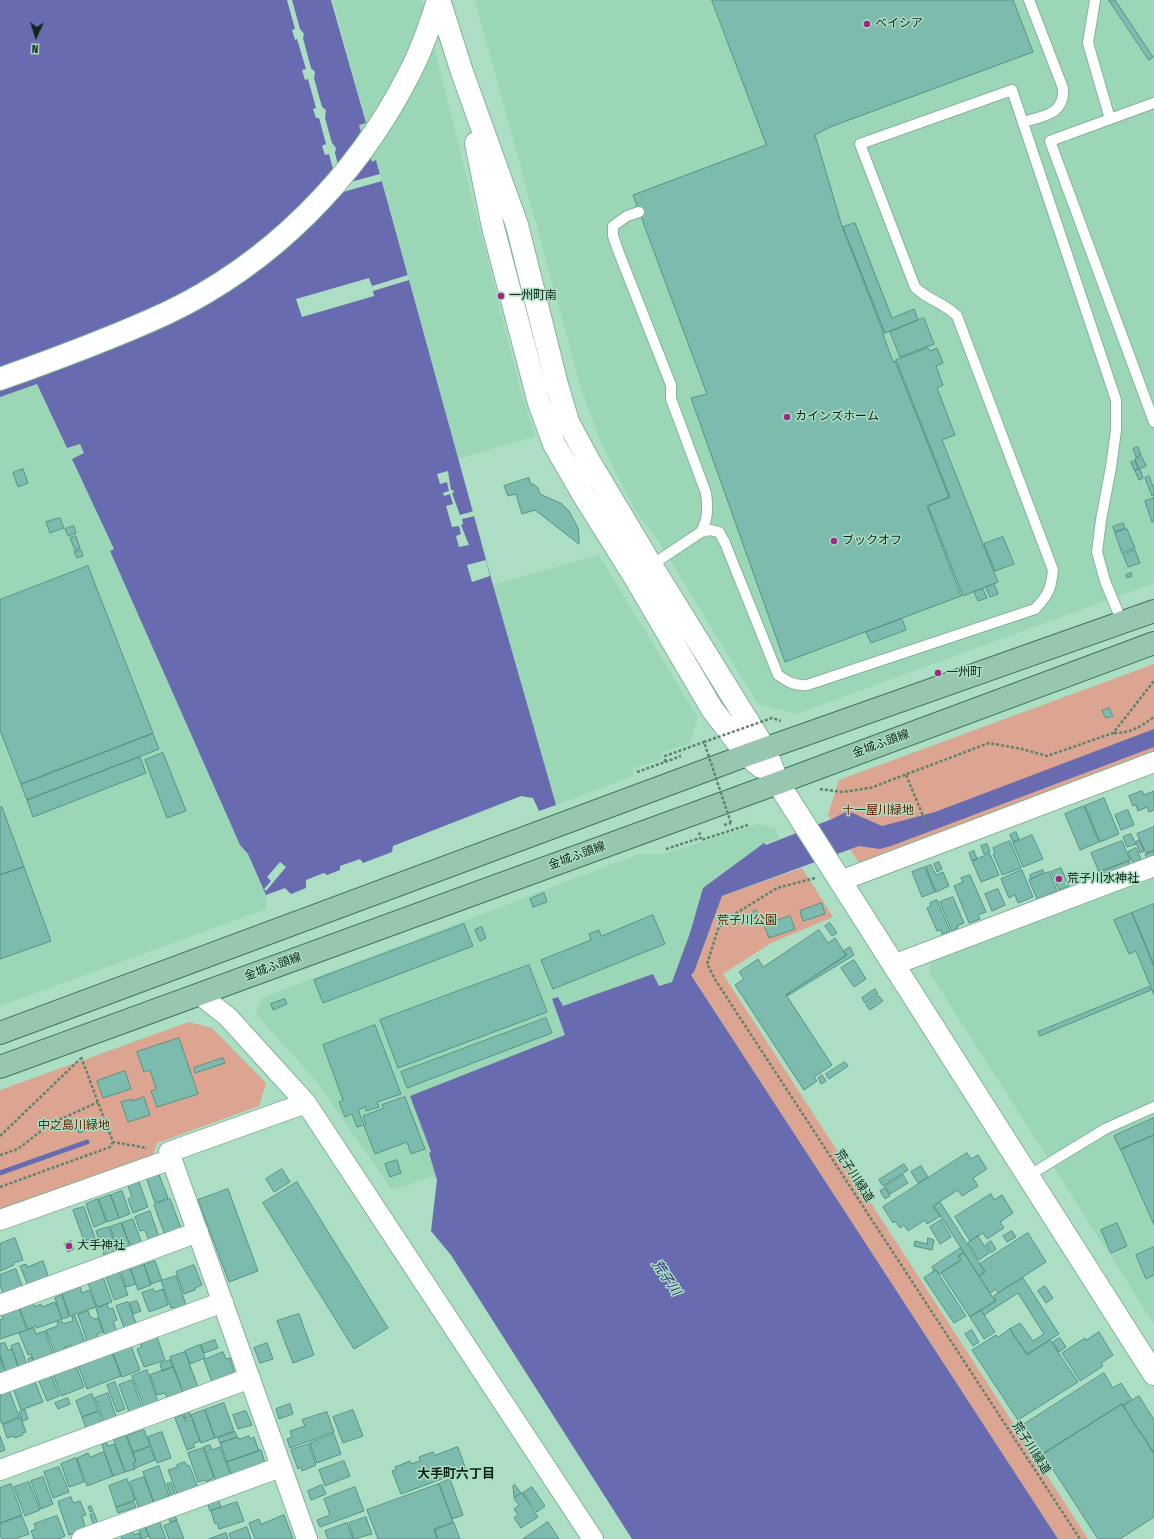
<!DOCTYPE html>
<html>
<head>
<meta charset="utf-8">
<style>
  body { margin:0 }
  #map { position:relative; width:1154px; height:1539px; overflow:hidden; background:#abdec2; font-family:"Fira Sans Condensed",sans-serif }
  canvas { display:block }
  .north { position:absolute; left:16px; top:16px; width:40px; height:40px; -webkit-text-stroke:3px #abdec2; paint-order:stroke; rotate:184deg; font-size:11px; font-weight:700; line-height:16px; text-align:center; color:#0f2319 }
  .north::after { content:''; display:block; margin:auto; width:14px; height:18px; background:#0f2319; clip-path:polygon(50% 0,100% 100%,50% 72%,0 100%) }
</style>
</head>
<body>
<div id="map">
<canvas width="1154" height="1539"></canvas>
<div class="north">N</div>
</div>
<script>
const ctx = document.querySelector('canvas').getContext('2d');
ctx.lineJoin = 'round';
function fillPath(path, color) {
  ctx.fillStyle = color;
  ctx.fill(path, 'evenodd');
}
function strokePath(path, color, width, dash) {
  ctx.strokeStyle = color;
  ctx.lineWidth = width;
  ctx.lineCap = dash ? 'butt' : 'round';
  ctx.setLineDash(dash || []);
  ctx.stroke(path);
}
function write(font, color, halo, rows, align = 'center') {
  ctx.font = font + ' "Fira Sans Condensed","Noto Sans JP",sans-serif';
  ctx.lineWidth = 3;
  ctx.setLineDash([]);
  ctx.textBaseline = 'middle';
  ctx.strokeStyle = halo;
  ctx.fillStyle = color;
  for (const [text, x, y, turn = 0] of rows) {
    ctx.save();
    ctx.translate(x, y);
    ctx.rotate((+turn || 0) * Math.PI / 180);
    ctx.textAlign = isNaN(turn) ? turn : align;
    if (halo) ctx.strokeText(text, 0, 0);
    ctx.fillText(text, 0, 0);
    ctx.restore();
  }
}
fillPath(new Path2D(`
  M333,0H422L520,388L535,436L458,459L377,161L372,162L369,154L375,152L362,136L359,125L366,123Z
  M475,0H1154V583L796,714L758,704L659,542L635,510L602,445L582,392Z
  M37,384L67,448L80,443L85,453L72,459L114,549L110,551L240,845L248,854L266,895V909L0,1006V397Z
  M599,555L698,718L690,743L661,753V760L633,768V776L556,805L493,585Z
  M759,824L775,828L780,839L764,843L703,888L690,933L672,982L659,986L653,974L563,1006L558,997L552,999L565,1035L410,1096L431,1152L429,1153L436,1175L392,1190L316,1081L256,1014L262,998L639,854H664Z
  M1154,878V1324L929,972L930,962Z`), '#9bd7b6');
fillPath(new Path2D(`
  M1154,664V751L859,863L828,815L839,780Z
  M802,868L833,917L771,943L723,974L1088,1539H1058L691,975L694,972L722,896Z
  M189,1022L212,1028L266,1083L259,1106L157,1143L151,1160L0,1216V1090Z`), '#dba592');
fillPath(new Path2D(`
  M0,0H331L366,123L359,125L362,135L368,134L375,152L369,154L372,162L376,160L493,585L556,805L539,811L533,798L521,796L393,846L392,852L363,863L360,859L340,866V870L327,875L324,873L306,880V888L291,894L285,888L266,895L248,854L240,845L110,551L114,549L72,459L84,453L80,444L67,448L37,384L0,397Z
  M1154,729V747L891,846L880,849L859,846L722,896L694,972L691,975L1058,1539H632L451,1255L431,1231L437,1180L429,1153L431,1152L410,1096L565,1035L552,999L558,997L563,1006L653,974L659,986L672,982L690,933L703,888L764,843L766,845L832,819L848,811L882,826L935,812Z`), '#686bb0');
fillPath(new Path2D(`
  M287,0H292L300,29L304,34L303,38L311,68L315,72L314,78L322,107L326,110L325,118L332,143L336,148L335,153L343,184L380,174L382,181L343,192L338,188L329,154L325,155L322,146L326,144L319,118H316L313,109L316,108L308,79L305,80L302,70L306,69L297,39L295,40L292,30L295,29Z
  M408,275L409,280L373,291L374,296L302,317L296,299L369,278L372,286Z
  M448,471L451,490H453L454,493H452L460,515L474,511L475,516L462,519L463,524L461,525L469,545L459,547L456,536L461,534L459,526L452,527L446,506L453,504L450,494L444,496L443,493L449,491L447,482L440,484L437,474Z
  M486,560L490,576L472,582L467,565Z
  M280,862L286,867L266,891L264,889L271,881L267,877Z`), '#abdec2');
strokePath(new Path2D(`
  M0,1173L87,1142`), '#686bb0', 5);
const building = new Path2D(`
  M712,0H1013L1033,52L830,127L815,135L842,226L884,334H883L893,362L895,361L949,497L927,506L961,596L785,662L691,398L707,394L633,195L766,145Z
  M1109,0H1115L1153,57L1149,60Z
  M855,223L892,318L914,309L918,320L885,333L843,227Z
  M924,318L934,344L900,357L890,332Z
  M928,348L930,351L937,348L943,363L936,366L943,385L937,388L955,435L942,440L998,582L963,596L928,506L950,497L896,360Z
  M1138,447L1141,455L1136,457L1133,449Z
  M1142,457L1146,466L1139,469L1135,459Z
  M1135,461L1138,469L1134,470L1131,462Z
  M23,469L28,483L18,487L13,473Z
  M1140,469L1143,478L1139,480L1135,471Z
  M1149,476L1154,489V495L1152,496L1145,478Z
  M529,478L531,485L533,484L538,488L540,494L562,504L569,511L578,528L579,538V544L535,510L522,514L516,494L508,496L504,486Z
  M1154,498V521L1152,522L1145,501Z
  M60,518L64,528L50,533L46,522Z
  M1123,523L1125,528L1115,532L1113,527Z
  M74,526L76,533L68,536L65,529Z
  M1127,529L1135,548L1122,553L1115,533Z
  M76,536L80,548L75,550L70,538Z
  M1003,537L1014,564L995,571L984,544Z
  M81,550L83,556L77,558L74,552Z
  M1135,550L1140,563L1128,567L1123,555Z
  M88,566L153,733L21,784L0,730V600Z
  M1131,573L1132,576L1127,578L1126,575Z
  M994,584L998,594L990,597L986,588Z
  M983,589L987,598L978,601L974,592Z
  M902,619L906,630L871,643L866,632Z
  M1109,708L1113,716L1106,718L1102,711Z
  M153,734L159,749L27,800L21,785Z
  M163,753L186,811L167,818L145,760Z
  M140,757L146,773L33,817L27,800Z
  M1142,791L1144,795L1154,791V810L1149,812L1147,807L1138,811L1136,805L1133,806L1129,796Z
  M1104,798L1119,834L1100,842L1085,806Z
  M1084,806L1099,842L1080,850L1065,814Z
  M2,807L24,867L0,875V808Z
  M1128,810L1134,825L1121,830L1115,815Z
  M1154,827V850L1146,853L1137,834Z
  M1016,832L1019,839L1013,842L1010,835Z
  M1131,834L1136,844L1127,847L1123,837Z
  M1032,835L1043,859L1023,867L1013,843Z
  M1139,840L1144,851L1140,853L1136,842Z
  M1010,841L1021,868L1002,875L993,854L995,853L993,848Z
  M1122,841L1130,860L1099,872L1091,853Z
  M987,844L990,852L984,854L981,846Z
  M1136,848L1141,859L1133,863L1128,852Z
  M974,851L977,859L972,861L969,853Z
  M1154,851V857L1148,860L1145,855Z
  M990,854L999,875L981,882L972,861Z
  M1129,861L1130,865L1102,876L1101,872Z
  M939,862L942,869L937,872L934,864Z
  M931,865L936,875L943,872L949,886L936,892L926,867Z
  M24,867L51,941L0,959V875Z
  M925,867L935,892L922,897L912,872Z
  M1061,868L1069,886L1059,890L1051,872Z
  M1022,870L1033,897L1018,903L1015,895L1009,898L1001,879Z
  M1043,870L1044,873L1031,879L1030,875Z
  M1049,872L1057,891L1037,899L1029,880Z
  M970,875L986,912L978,915L980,919L969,923L954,886L963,882L961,878Z
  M998,889L1005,905L992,911L985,894Z
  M544,893L547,902L533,907L530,899Z
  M953,897L964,923L957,926L958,928L952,931L940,902Z
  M937,900L950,931L942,934L941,930L937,931L927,908L931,906L930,903Z
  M822,903L825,914L803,921L800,911Z
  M1154,904V965L1132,913Z
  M756,910L760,918L753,921L749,915Z
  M1132,913L1154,967V995L1136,951L1129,954L1114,920Z
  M653,915L665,944L553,989L541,960L591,940L589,934L599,930L601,936Z
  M790,916L795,929L769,938L764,925Z
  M830,923L837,933L832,936L825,926Z
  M464,924L473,946L323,1003L314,980Z
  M482,927L486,938L480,941L475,930Z
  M819,930L828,943L835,938L846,955L786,995L832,1065L814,1077L817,1081L804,1090L735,985L744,979L739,972L758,959L763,967Z
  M850,947L854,955L787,996L786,995L847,955L844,951Z
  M854,960L866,979L854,987L841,968Z
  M529,965L547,1012L398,1068L380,1020Z
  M1149,987L1151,990L1040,1036L1038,1032Z
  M875,989L878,994L865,1003L862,998Z
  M879,996L883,1001L870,1010L866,1005Z
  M285,999L287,1004L273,1010L271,1004Z
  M546,1018L552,1033L407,1088L401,1072Z
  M375,1025L401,1094L377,1102L379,1107L366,1111L365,1107L358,1110L364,1125L357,1127L352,1114L345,1117L339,1102L343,1100L323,1045Z
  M179,1038L198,1094L157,1107L151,1091L156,1089L150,1070L144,1072L137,1052Z
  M223,1058L225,1063L195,1073L194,1068Z
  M845,1062L848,1066L829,1079L826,1074Z
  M125,1071L131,1089L103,1098L97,1081Z
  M822,1075L826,1081L821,1084L818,1078Z
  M144,1097L150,1115L128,1122L121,1102L132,1099V1101Z
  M405,1097L425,1149L411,1154L407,1142L375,1154L364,1126L366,1125L363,1116L384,1108L382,1105Z
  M1154,1118V1135L1120,1149L1114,1136Z
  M89,1120L92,1129L79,1133L76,1124Z
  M1154,1135V1225L1121,1150Z
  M967,1153L971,1159L978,1155L987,1169L973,1178L978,1186L962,1196L958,1190L933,1206L940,1216L927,1224L925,1220L908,1231L904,1225L900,1228L895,1221L893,1223L883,1207Z
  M397,1160L401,1173L390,1177L385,1164Z
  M904,1164L908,1170L883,1186L879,1180Z
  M921,1166L928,1177L918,1183L911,1172Z
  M282,1169L290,1182L274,1192L266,1179Z
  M158,1172L168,1198L155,1203L146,1177Z
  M903,1175L908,1183L890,1194L885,1187Z
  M139,1182L148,1207L133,1213L128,1199L132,1197L128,1186Z
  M297,1182L388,1328L354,1349L263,1203Z
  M885,1188L890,1196L885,1199L880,1191Z
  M228,1189L258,1271L229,1282L198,1200Z
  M122,1191L130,1214L119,1218L111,1195Z
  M991,1194L994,1200L1002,1195L1013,1213L1000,1222L1004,1228L987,1239L983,1233L970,1241L955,1217Z
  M110,1195L119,1218L107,1222L99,1199Z
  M98,1199L106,1222L94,1227L86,1204Z
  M170,1199L181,1228L164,1233L154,1205Z
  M940,1202L985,1272L979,1276L934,1206Z
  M84,1207L95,1238L84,1241L73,1210Z
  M150,1211L159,1237L149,1240L145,1230L140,1231L135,1217Z
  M133,1219L142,1244L131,1248L122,1223Z
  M941,1220L951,1237L940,1244L930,1227Z
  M121,1223L131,1248L120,1252L110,1227Z
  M1117,1223L1127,1246L1111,1253L1101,1230Z
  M109,1227L118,1253L105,1257L96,1231Z
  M1012,1231L1016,1237L1007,1242L1003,1236Z
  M1028,1233L1046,1262L998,1293L996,1289L990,1293L979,1276L985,1272L980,1264Z
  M978,1236L989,1253L979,1260L968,1243Z
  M15,1238L23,1260L13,1263L14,1265L0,1271V1244Z
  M928,1238L934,1240L932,1250L914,1246L915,1241L927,1244Z
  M71,1241L74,1249L68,1252L64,1244Z
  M991,1241L996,1249L991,1253L986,1245Z
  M1154,1247V1275L1146,1279L1136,1255Z
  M961,1248L964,1253L958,1256L961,1260L939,1274L936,1270L934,1271L932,1267Z
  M964,1253L995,1301L970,1317L941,1273L961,1260L959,1256Z
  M43,1261L50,1281L29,1288L20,1266L26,1264L27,1267Z
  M155,1261L162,1280L151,1284L144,1265Z
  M144,1265L151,1285L138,1290L131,1270Z
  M194,1265L202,1285L195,1288V1290L184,1294L176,1272Z
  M129,1266L136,1284L126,1287L120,1269Z
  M16,1269L23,1289L4,1296L0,1285V1275Z
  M118,1269L128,1295L114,1300L105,1274Z
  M936,1270L966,1316L954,1323L924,1278Z
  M102,1274L112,1302L97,1307L87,1280Z
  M176,1276L186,1305L175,1309L174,1307L171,1308L161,1281Z
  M1023,1278L1059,1334L1027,1354L1010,1329L1020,1323L1033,1341L1044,1334L1018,1293L984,1315L981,1310L996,1301L994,1296Z
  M1045,1286L1053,1298L1046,1303L1038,1291Z
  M80,1287L82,1293L89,1290L96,1307L70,1316L62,1294Z
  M153,1289L155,1292L163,1289L168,1305L149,1312L142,1293Z
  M62,1295L69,1317L62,1319L55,1298Z
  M32,1300L35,1307L41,1304L42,1307L55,1302L62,1319L37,1328L36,1326L28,1329L20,1309L22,1308L21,1304Z
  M137,1301L141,1311L133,1314L130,1303Z
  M128,1302L137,1326L125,1330L116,1306Z
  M107,1304L109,1309L113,1308L117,1320L113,1321L117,1332L105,1336L96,1309Z
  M19,1309L27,1330L0,1339V1320L3,1319L2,1316Z
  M981,1310L995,1332L984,1339L970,1317Z
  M88,1311L90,1317H92L94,1319L98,1318L103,1332L97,1334L98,1340L88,1344L78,1315Z
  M299,1314L314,1355L293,1363L277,1321Z
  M75,1316L85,1342L73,1350L71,1345L64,1348L65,1351L55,1354L46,1330L58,1326L57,1322L62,1321L63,1324L73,1321L72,1317Z
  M34,1328L36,1334L45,1331L53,1355L34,1362L31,1354L28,1355L19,1333Z
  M1010,1329L1027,1355L1050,1340L1078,1382L1018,1420L972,1350L996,1335L998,1337Z
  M972,1330L979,1342L973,1346L965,1334Z
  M1099,1332L1113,1355L1101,1363L1103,1366L1080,1381L1062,1353L1085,1338L1086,1340Z
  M157,1337L165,1360L144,1367L137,1349L142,1347L140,1343Z
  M1060,1338L1066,1347L1059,1352L1053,1342Z
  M215,1340L218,1348L204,1353L201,1345Z
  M5,1343L8,1350L12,1349L19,1370L7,1374L0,1355V1344Z
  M19,1343L28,1367L20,1370L11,1346Z
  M267,1343L273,1359L260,1363L254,1348Z
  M200,1345L205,1358L190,1364L185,1351Z
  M131,1346L140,1370L122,1377L113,1353Z
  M111,1350L121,1376L87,1389L77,1362Z
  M185,1352L198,1387L183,1392L170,1357Z
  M223,1352L226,1359L230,1358L234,1371L232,1374L212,1382L204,1360Z
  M0,1357L5,1373L0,1375Z
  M32,1357L34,1365L30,1366L28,1359Z
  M170,1360L173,1367L162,1371L160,1364Z
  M75,1363L84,1387L61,1396L52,1371Z
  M173,1367L183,1392L167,1398L165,1393L157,1395L150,1375Z
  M147,1370L158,1402L144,1407L132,1376Z
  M1104,1373L1113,1388L1121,1383L1132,1400L1123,1406L1122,1404L1043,1454L1023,1425Z
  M51,1374L59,1396L47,1401L37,1376Z
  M34,1379L43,1402L21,1410L12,1385Z
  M132,1380L142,1408L129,1412L119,1385Z
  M115,1382L125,1409L117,1412L107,1385Z
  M9,1390L19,1417L2,1424L0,1419V1393Z
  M108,1393L116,1417L104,1421L95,1398Z
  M92,1394L98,1411L82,1417L76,1401Z
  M1139,1396L1154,1420V1453L1123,1406Z
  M68,1398L70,1404L58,1409L55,1403Z
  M224,1403L234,1431L215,1438L205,1410Z
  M290,1404L293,1414L279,1419L276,1409Z
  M1122,1404L1154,1454V1517L1120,1539H1098L1043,1454Z
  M25,1410L28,1419L22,1421L19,1412Z
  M205,1410L215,1438L201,1443L191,1415Z
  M353,1410L363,1436L343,1443L333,1417Z
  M246,1411L252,1425L238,1429L233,1415Z
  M99,1412L102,1422L86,1428L82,1417Z
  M189,1412L191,1417L185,1419L184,1414Z
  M327,1412L334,1432L290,1448L287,1439L292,1437L290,1431L305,1426L302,1420Z
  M183,1415L185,1421L192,1419L200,1441L193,1444L195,1447L187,1450L175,1418Z
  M21,1418L26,1432L22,1433L23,1435L15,1438L14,1436L7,1438L3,1425Z
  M144,1430L150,1446L133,1452L127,1436Z
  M162,1432L171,1458L157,1463L148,1437Z
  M235,1432L237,1437L220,1443L218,1438Z
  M334,1434L341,1454L317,1463L310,1443Z
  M0,1436L5,1450L0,1452Z
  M126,1436L136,1462L133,1463L135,1469L125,1472L114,1440Z
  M249,1436L250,1439L254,1437L259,1451L227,1462L220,1443L238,1437L239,1439Z
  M107,1443L108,1446L114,1444L125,1472L113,1476L102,1445Z
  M309,1444L316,1465L302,1471L301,1467L298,1469L291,1450Z
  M210,1445L212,1450L220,1447L231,1476L216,1481L204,1447Z
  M150,1447L155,1460L135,1468L133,1463L136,1462L133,1453Z
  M458,1447L466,1470L401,1494L392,1471L396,1470L395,1467L410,1461L411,1464L420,1461L419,1457L433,1452L435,1455Z
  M203,1448L214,1478L206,1482L205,1480L198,1482L188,1453Z
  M261,1450L265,1463L232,1475L227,1462Z
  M104,1452L113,1476L87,1486L77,1458L88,1453L90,1457Z
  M76,1458L84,1482L69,1487L61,1464Z
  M344,1461L350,1476L325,1486L319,1470Z
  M185,1462L187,1466L189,1465L198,1488L178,1496L168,1470L178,1467L177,1465Z
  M159,1466L169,1496L154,1502L143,1472Z
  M59,1467L69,1492L53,1498L44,1472Z
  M43,1477L53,1504L41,1509L31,1481Z
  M144,1477L154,1504L139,1509L130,1482Z
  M127,1479L135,1500L116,1507L109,1486Z
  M450,1479L463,1515L452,1519L439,1484Z
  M29,1482L40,1510L25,1516L14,1487Z
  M171,1483L176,1496L171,1497L167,1484Z
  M11,1484L22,1515L0,1523V1488Z
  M439,1484L453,1522L434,1529L437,1539H378L367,1510Z
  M322,1485L326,1494L311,1500L308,1491Z
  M515,1485L521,1493L514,1497L513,1486Z
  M355,1487L364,1511L320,1527L317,1520L330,1515L324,1499Z
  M532,1487L545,1506L537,1512L523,1493Z
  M522,1493L538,1517L521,1528L514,1518L518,1515L514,1509L519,1505L514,1499Z
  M217,1496L221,1507L210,1511L206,1500Z
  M71,1497L73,1503L80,1501L86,1515L82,1516L85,1527L79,1529L80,1531L69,1535L58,1502Z
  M134,1502L136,1507L118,1513L116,1508Z
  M237,1502L244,1521L219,1529L217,1523L215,1524L211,1511Z
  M91,1506L93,1511L90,1512L88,1507Z
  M94,1513L98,1524L94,1526L90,1515Z
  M174,1513L177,1520L170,1522L168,1515Z
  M284,1515L293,1539H255L249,1523L259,1519L261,1524Z
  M22,1516L29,1534L14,1539H2L0,1535V1524Z
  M57,1516L65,1536L58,1539H34L31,1531L36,1529L34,1524Z
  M366,1517L372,1534L354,1539L349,1523Z
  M159,1520L166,1539H150L145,1525Z
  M177,1521L184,1539H169L164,1526Z
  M548,1522L559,1539H523Z
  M347,1523L353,1539H328L325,1531Z
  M454,1523L460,1539H438L435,1530Z
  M144,1525L149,1536L142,1539L138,1527Z
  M247,1527L251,1539H231L229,1534Z
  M132,1529L134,1535L139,1533L141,1539H122L120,1533Z
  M226,1533L228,1539H209Z`);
fillPath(building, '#7ebbaf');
strokePath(building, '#569387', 1);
const service = new Path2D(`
  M1095,0L1088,43L1110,119
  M1154,103L1050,141L1154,422
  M1023,122C1043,116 1065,115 1063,88L1029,0
  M639,212L627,216L613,226V236L619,253L671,385V399L706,493C708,508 708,519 701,532
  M650,566L701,532L710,530L719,532L725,543L778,675C788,682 795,686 807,685L1035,609C1049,594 1051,589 1053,570L957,316C945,303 927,300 915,287L860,144L1012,90L1116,400V430L1111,467L1101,520L1097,552L1105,581L1122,622
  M1028,1176L1105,1129L1154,1107`);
const minor = new Path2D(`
  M840,881L1154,762
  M893,965L1154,866
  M199,994L228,1017L306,1103L593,1539
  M306,1103L169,1152L307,1539
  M0,1220L172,1159
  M0,1305L198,1232
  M0,1384L223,1302
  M0,1470L250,1378
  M82,1539L281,1467`);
const tertiary = new Path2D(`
  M439,0L462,72L517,225L557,385L568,422L589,461L651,565L765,749L778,783L1154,1374
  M476,143L493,227L539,403L554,444L584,496L634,576L712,709L747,755L761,767
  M0,379C56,359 113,338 167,313C270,264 356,178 408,76C421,52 430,26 438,0`);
const primary = new Path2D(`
  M0,1033L747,755L1154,611
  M0,1067L778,783L1154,643`);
strokePath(service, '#83b499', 12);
strokePath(minor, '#83b499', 22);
strokePath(tertiary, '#83b499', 24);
strokePath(primary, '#3c7559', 24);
strokePath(new Path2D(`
  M1114,733C1131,733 1140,727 1154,717
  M665,762L681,756
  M637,772L665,762V756L704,742
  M906,775L929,830
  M820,789L842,792L870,788L989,743L1022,749L1047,756L1113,733L1154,681
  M724,825L731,823
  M701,833L699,834L701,840L748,825
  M666,849L700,838
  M815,878L777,888L730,917L718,929L707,964L716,981L1080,1539
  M81,1057L113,1142L147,1148
  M0,1136L80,1059
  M0,1155L18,1149L50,1124L98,1102
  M0,1187L110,1147L113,1142`), '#5f8370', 2.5, [3, 2]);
strokePath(service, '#fff', 10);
strokePath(minor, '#fff', 20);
strokePath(tertiary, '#fff', 22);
strokePath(primary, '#98c7b0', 22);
strokePath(new Path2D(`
  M731,823L704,742L772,718L781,721`), '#5f8370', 2.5, [3, 2]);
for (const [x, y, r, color] of [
  [867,24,4,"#a02881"],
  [501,296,4,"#a02881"],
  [787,417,4,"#a02881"],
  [834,541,4,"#a02881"],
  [938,673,4,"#a02881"],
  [1059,879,4,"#a02881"],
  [69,1246,4,"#a02881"]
]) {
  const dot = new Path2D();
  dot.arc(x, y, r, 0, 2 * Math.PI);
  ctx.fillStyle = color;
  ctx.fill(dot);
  strokePath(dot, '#abdec2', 1.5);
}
write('12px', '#0f2319', '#abdec2', [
  ["ベイシア",875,24],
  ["一州町南",509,296],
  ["カインズホーム",795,417],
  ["ブックオフ",842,541],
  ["一州町",946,673],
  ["荒子川水神社",1067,879],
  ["大手神社",77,1246]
], 'left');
write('12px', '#0f2319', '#abdec2', [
  ["金城ふ頭線",881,744,-20],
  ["金城ふ頭線",577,856,-20],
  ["金城ふ頭線",273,967,-20],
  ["荒子川緑道",854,1176,57],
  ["荒子川緑道",1031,1448,57]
]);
write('12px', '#672000', '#abdec2', [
  ["十一屋川緑地",878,811],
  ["荒子川公園",747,921],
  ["中之島川緑地",74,1126]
]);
write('italic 13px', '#31297d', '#abdec2', [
  ["荒子川",666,1278,56]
]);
write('bold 13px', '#0f2319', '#abdec2', [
  ["大手町六丁目",456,1474]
]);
</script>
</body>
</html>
